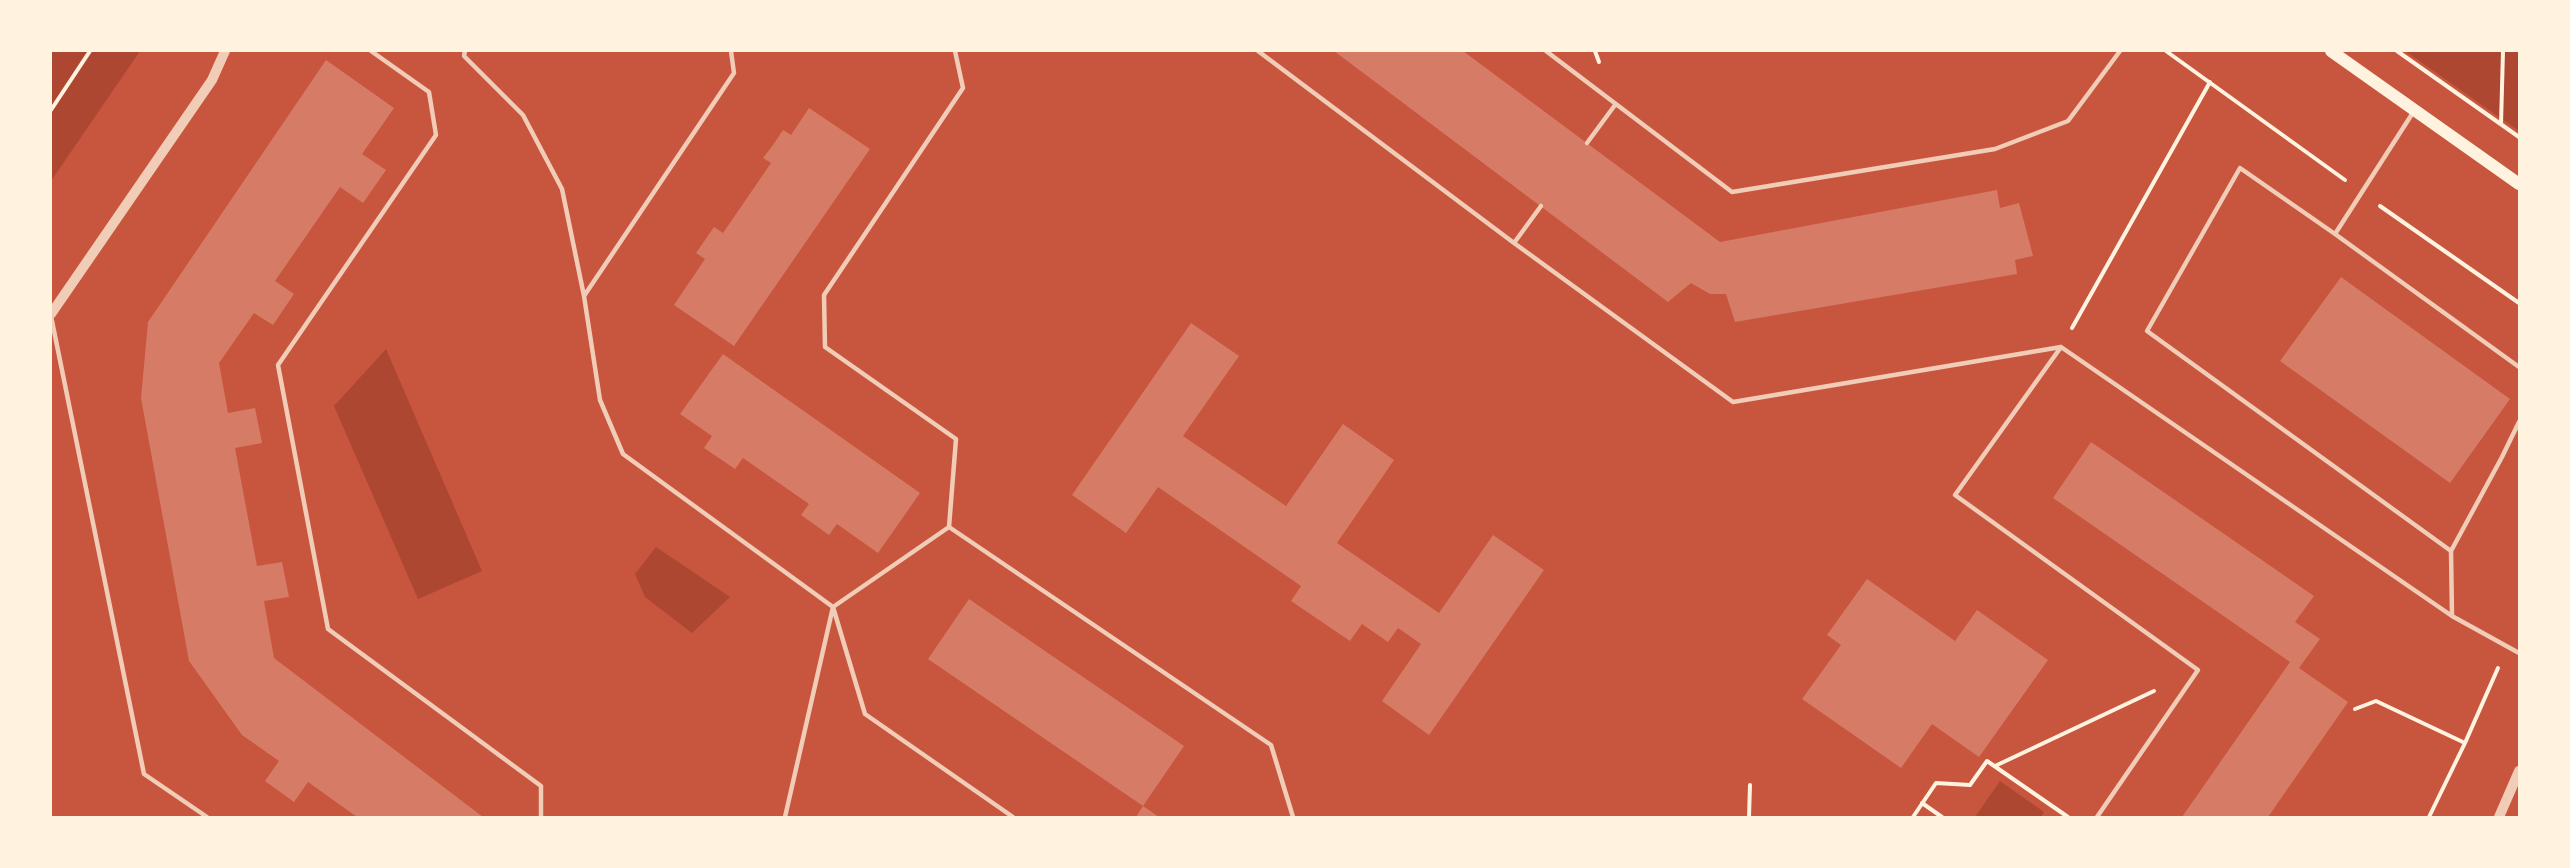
<!DOCTYPE html>
<html>
<head>
<meta charset="utf-8">
<style>
  body { margin:0 }
  #map { position:relative; width:2570px; height:868px; overflow:hidden; background:#c8553d; font-family:"Exo 2",sans-serif }
  canvas { display:block }
  .frame { position:absolute; inset:0; border:52px solid #fff3e0; pointer-events:none }
</style>
</head>
<body>
<div id="map">
<canvas width="2570" height="868"></canvas>
<div class="frame"></div>
</div>
<script>
const ctx = document.querySelector('canvas').getContext('2d');
ctx.lineJoin = 'round';
function fillPath(path, color) {
  ctx.fillStyle = color;
  ctx.fill(path, 'evenodd');
}
function strokePath(path, color, width, dash) {
  ctx.strokeStyle = color;
  ctx.lineWidth = width;
  ctx.lineCap = dash ? 'butt' : 'round';
  ctx.setLineDash(dash || []);
  ctx.stroke(path);
}
fillPath(new Path2D(`
  M51,51H140L51,181Z
  M2405,51H2519V131Z
  M386,349L482,571L418,599L334,406Z
  M656,547L730,597L692,633L645,597L635,574Z
  M2000,781L2044,812L2041,817H1975Z`), '#ae4732');
fillPath(new Path2D(`
  M1334,51H1463L1720,242L1997,190L2000,208L2019,203L2033,256L2015,260L2017,274L1735,322L1726,294H1710L1691,283L1668,302Z
  M326,60L394,108L362,154L386,170L363,203L340,187L275,281L294,294L273,325L254,313L219,363L228,413L255,408L262,443L235,448L257,566L282,562L289,597L264,601L274,658L483,817H357L308,782L294,802L265,781L279,761L242,735L189,661L141,398L148,322Z
  M809,108L870,149L734,346L674,305L705,259L696,253L714,227L723,233L771,163L763,158L773,145L783,130L791,135Z
  M2341,277L2510,399L2450,483L2280,361Z
  M1191,323L1239,356L1183,436L1286,506L1343,424L1394,460L1337,543L1439,613L1493,535L1544,570L1429,735L1382,701L1421,644L1398,628L1388,642L1362,624L1350,641L1291,601L1301,586L1158,487L1126,533L1072,495Z
  M723,354L920,493L878,553L837,524L829,535L801,515L809,504L743,458L735,469L704,448L712,436L680,414Z
  M2091,442L2314,596L2295,622L2320,639L2299,668L2348,702L2268,817H2182L2290,662L2053,498Z
  M1867,579L1955,641L1977,610L2048,660L1979,757L1932,724L1901,768L1802,699L1841,645L1827,635Z
  M969,599L1184,746L1143,806L928,659Z
  M1143,806L1159,817H1136Z`), '#d67c66');
strokePath(new Path2D(`
  M1595,51L1599,62
  M2166,51L2345,180
  M2397,51L2519,137
  M51,110L90,51
  M2501,124L2503,51
  M2380,206L2519,303
  M2072,328L2210,82
  M2355,709L2376,701L2465,743
  M1995,766L2154,691
  M1922,803L1942,817
  M1749,817L1750,785
  M1913,817L1936,783L1970,785L1987,761L2068,817
  M2429,817L2465,743L2498,668`), '#fff3e0', 4);
strokePath(new Path2D(`
  M371,51L429,92L436,135L278,365L328,629L541,786V817
  M465,51L464,56L523,115L562,189L584,296L600,400L623,454L833,607L785,817
  M955,51L963,88L824,295L825,347L956,439L949,527L1271,745L1293,817
  M1258,51L1514,243L1733,402L2061,347L2452,616L2519,653
  M1546,51L1732,192L1995,149L2068,121L2120,51
  M2414,111L2335,234L2519,367
  M1587,143L1615,105
  M2335,234L2240,168L2147,331L2451,551
  M1514,243L1541,206
  M584,296L734,73L731,51
  M51,316L144,774L207,817
  M2061,347L1955,495L2198,670L2097,817
  M949,527L833,607L865,714L1013,817
  M2452,616L2451,551L2502,457L2519,422`), '#f1ccb7', 4.5);
strokePath(new Path2D(`
  M51,314L212,80L225,51
  M2499,817L2519,771`), '#f1ccb7', 10);
strokePath(new Path2D(`
  M2331,51L2519,184`), '#fff3e0', 12);
</script>
</body>
</html>
